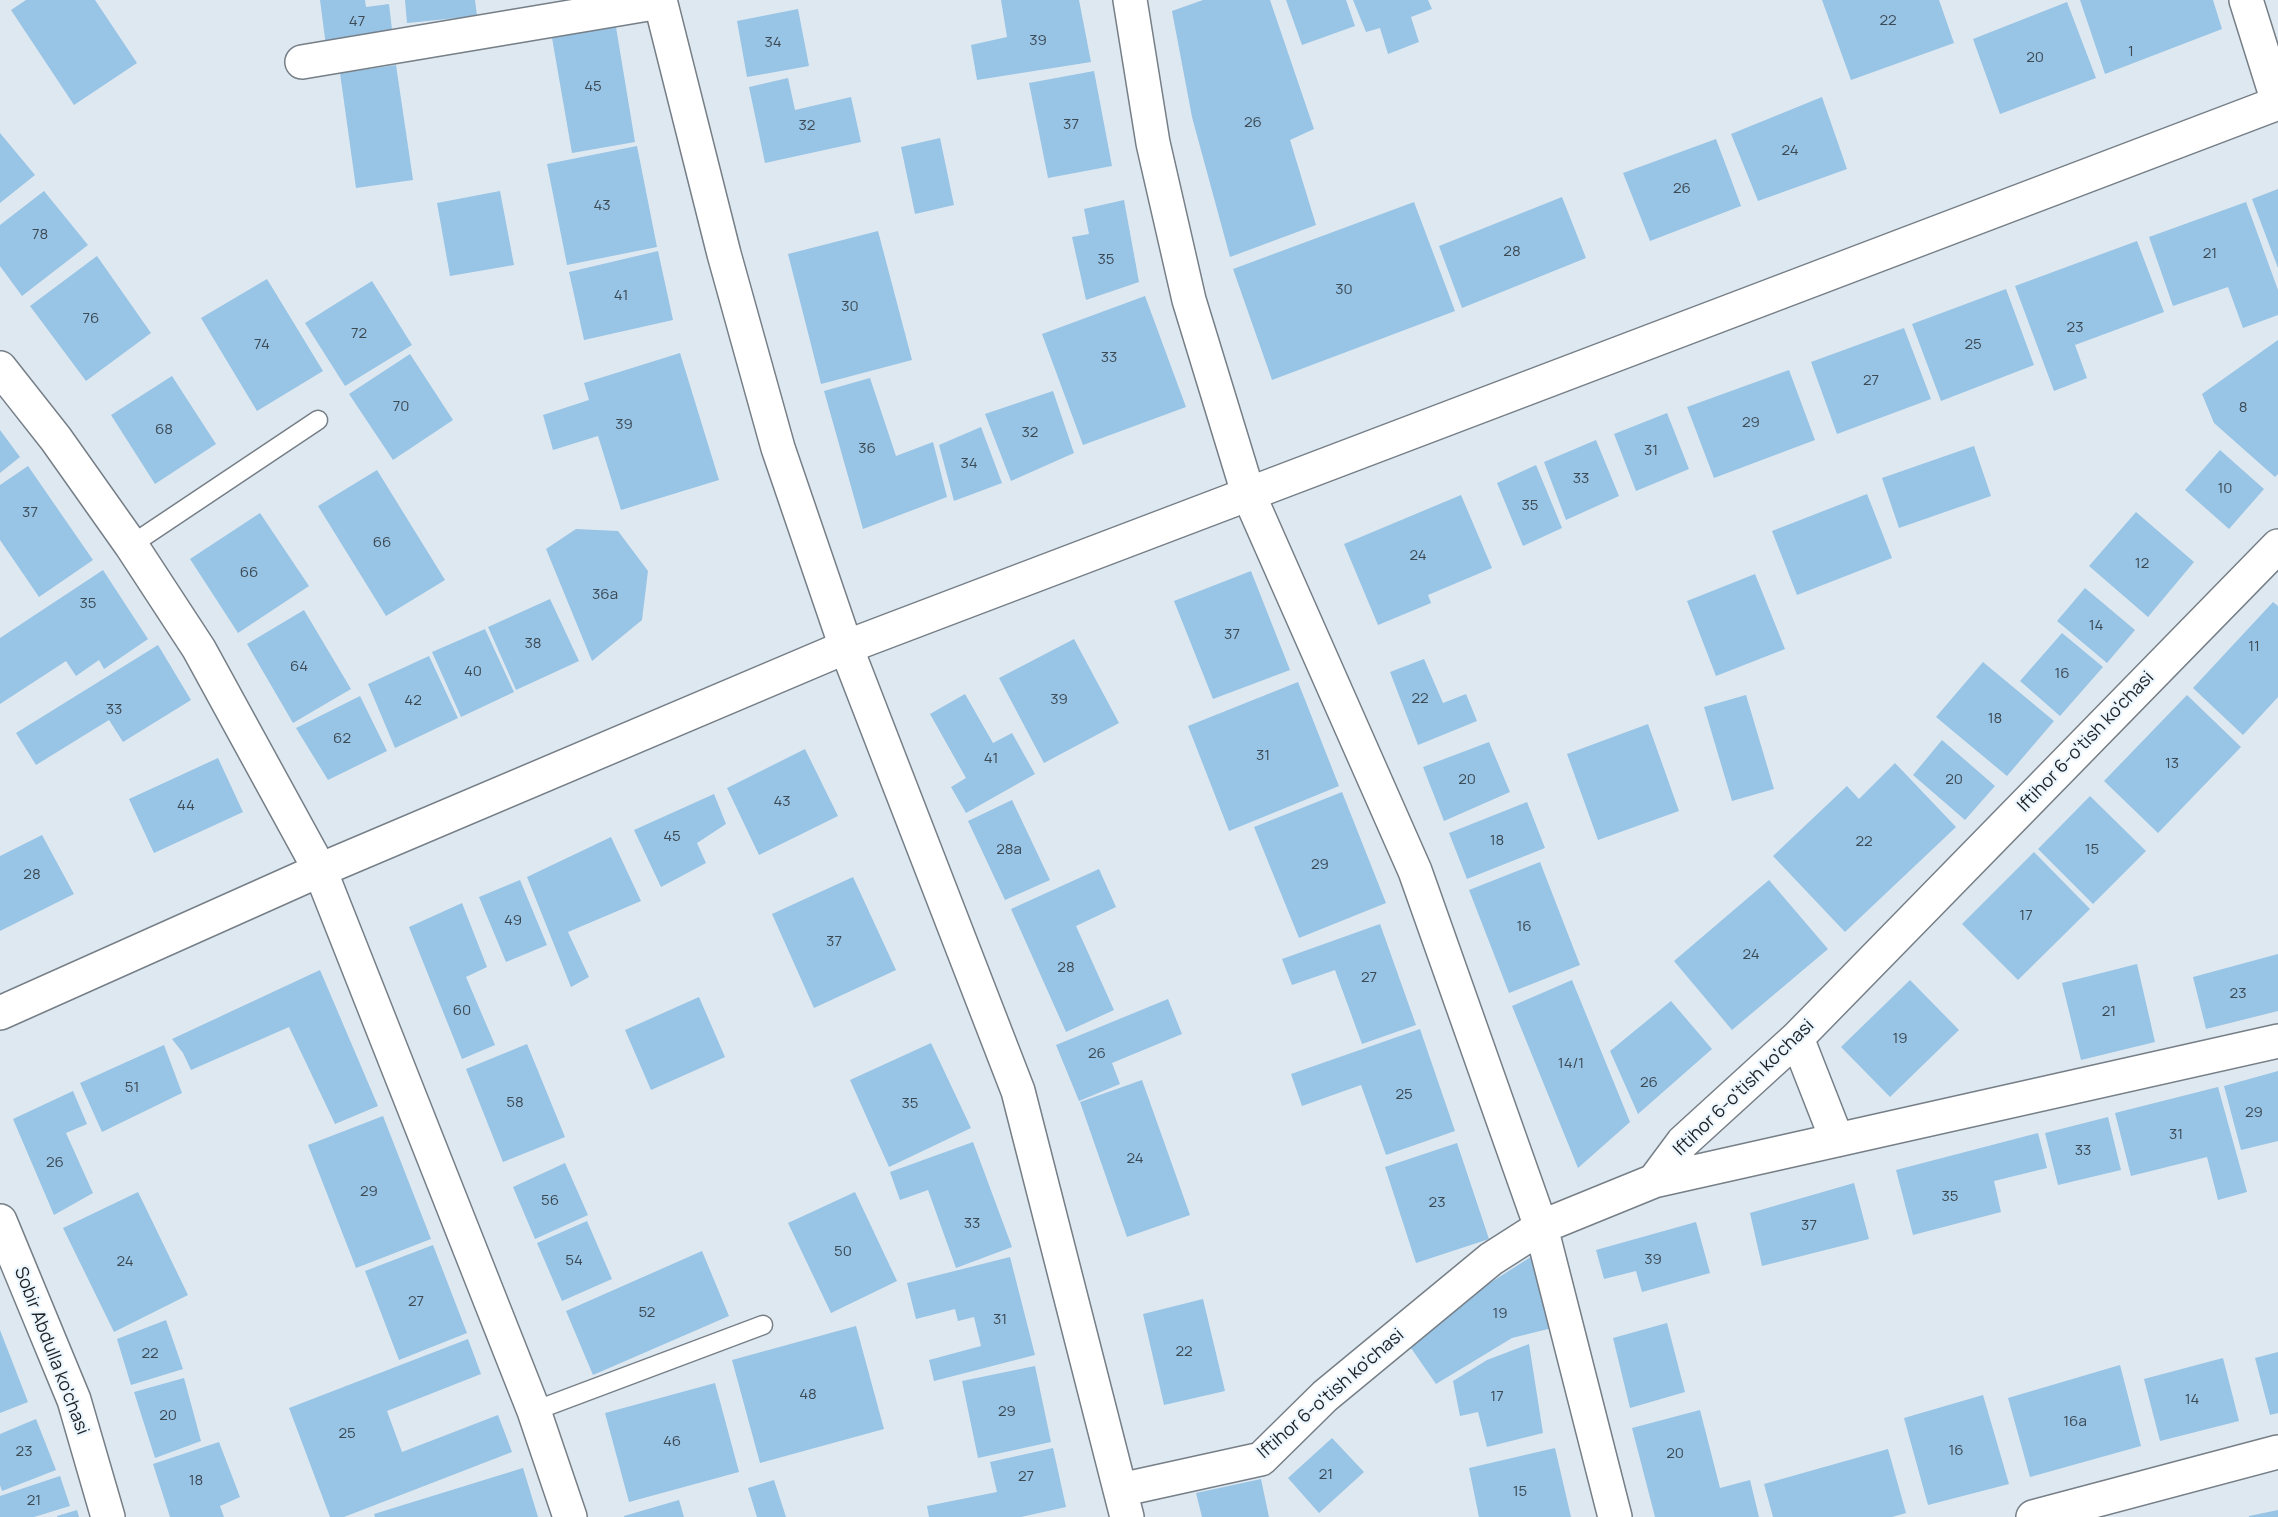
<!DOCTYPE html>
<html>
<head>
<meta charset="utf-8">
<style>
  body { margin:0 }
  canvas { display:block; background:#dee8f0 }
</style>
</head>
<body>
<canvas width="2278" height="1517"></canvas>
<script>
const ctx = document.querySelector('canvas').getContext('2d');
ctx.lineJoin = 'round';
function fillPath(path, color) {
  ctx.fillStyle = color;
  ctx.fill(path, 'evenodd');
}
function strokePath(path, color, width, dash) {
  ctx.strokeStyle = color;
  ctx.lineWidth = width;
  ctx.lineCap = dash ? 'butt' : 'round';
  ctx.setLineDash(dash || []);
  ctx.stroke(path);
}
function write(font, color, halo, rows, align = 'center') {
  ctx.font = font + ' Manrope,sans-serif';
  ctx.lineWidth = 4.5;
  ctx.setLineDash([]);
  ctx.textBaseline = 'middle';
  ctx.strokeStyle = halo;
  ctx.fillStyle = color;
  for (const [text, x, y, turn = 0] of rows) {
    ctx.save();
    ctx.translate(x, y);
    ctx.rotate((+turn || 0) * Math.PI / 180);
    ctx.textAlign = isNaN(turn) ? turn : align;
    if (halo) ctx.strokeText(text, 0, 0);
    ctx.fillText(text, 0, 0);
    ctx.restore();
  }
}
fillPath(new Path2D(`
  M26,0H95L137,63L74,105L11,10Z
  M320,0H365L366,7L389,4L393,38L326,46Z
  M405,0H475L477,16L407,23Z
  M1001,0H1079L1091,62L977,80L971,45L1007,37Z
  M1203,0H1270L1314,129L1290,140L1316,225L1230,257L1192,117L1172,11Z
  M1286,0H1346L1355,26L1302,45Z
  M1353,0H1428L1432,9L1411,17L1419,42L1388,54L1380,28L1366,32Z
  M1822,0H1939L1954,43L1851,80Z
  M2080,0H2213L2222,29L2105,74Z
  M2067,2L2096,78L2000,114L1973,39Z
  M798,9L809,66L747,77L737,21Z
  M615,21L635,142L572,153L551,32Z
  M396,65L413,180L356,188L340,73Z
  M1094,71L1112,166L1048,178L1029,83Z
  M788,78L795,110L851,97L861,142L765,163L749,87Z
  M1822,97L1847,169L1758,201L1731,134Z
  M0,133L35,175L0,203Z
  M940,138L954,205L915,214L901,147Z
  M1716,139L1741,206L1650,241L1623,173Z
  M637,146L657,247L567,265L547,164Z
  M2278,189V268L2252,199Z
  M44,191L88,245L22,296L0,266V225Z
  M500,191L514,265L450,276L437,203Z
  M1562,197L1586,258L1462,308L1439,246Z
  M1124,200L1139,282L1086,300L1072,237L1089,234L1084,209Z
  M1414,202L1455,311L1272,380L1233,269Z
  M2246,202L2278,290V315L2243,328L2228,287L2173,306L2149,237Z
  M878,231L912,360L821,384L788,254Z
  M2137,241L2164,312L2075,345L2087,378L2054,391L2015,286Z
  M658,251L673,320L584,340L569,272Z
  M97,256L151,333L86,381L30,306Z
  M267,279L323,371L257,411L201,318Z
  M372,281L412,345L345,386L305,323Z
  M2006,289L2034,365L1941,401L1912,324Z
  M1145,296L1186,407L1083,445L1042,334Z
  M1904,328L1931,399L1837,434L1811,362Z
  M2278,340V474L2275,477L2214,423L2202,394Z
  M680,353L719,480L621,510L598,436L553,450L543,415L589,400L584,383Z
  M410,354L453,420L393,460L349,394Z
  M1789,370L1815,440L1714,478L1687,407Z
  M172,376L216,444L155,484L111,415Z
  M870,378L896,456L933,442L947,497L863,529L824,391Z
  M1053,391L1074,453L1011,481L985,414Z
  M1667,413L1689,469L1636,491L1614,434Z
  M981,427L1002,483L954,501L939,445Z
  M0,430L20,457L0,473Z
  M1596,440L1619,496L1566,520L1544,462Z
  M1974,446L1991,496L1899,528L1882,478Z
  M2220,450L2264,489L2229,529L2185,490Z
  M1536,465L1562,528L1523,546L1497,483Z
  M28,466L93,560L39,597L0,540V485Z
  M377,470L445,580L386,616L318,506Z
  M1867,494L1892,558L1797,595L1772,531Z
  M1461,495L1492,568L1428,595L1431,603L1378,625L1344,544Z
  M2136,512L2194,562L2148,617L2089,566Z
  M260,513L309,586L238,633L190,559Z
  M576,529L618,531L648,571L642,620L592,661L546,549Z
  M103,570L148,639L104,669L99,660L76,676L66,661L0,704V638Z
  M1251,571L1290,670L1213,699L1174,601Z
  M1755,574L1785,649L1716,676L1687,601Z
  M2085,588L2135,630L2107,663L2057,621Z
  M550,599L579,661L516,690L488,627Z
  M2273,602L2278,606V697L2243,735L2193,688Z
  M304,610L351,689L293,723L247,644Z
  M485,629L514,692L461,717L432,652Z
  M2062,633L2103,667L2060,716L2020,681Z
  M1074,639L1119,723L1044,763L999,678Z
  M158,645L191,700L123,742L109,720L36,765L16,733Z
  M429,656L458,718L395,748L368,684Z
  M1424,659L1443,703L1466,694L1477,721L1418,745L1390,672Z
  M1983,662L2054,721L2007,776L1936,717Z
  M1298,682L1339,786L1229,831L1188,726Z
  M965,694L993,743L1012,733L1035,774L966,813L951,787L966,778L930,714Z
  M1746,695L1774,789L1732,801L1704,707Z
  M2187,695L2241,747L2158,833L2104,781Z
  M360,696L387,751L328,780L296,728Z
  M1648,724L1679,811L1598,840L1567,754Z
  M1942,740L1995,786L1965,820L1913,775Z
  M1489,742L1510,792L1444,821L1423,767Z
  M805,749L838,816L759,855L727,788Z
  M218,758L243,812L154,853L129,799Z
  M1895,763L1956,827L1845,932L1773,856L1847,786L1859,799Z
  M1342,792L1386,903L1299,938L1254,827Z
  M714,794L726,824L697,843L706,863L661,887L634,830Z
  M2090,796L2146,851L2093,904L2038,849Z
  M1012,800L1050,880L1005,900L968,821Z
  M1527,802L1545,848L1467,879L1449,833Z
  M42,835L74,894L0,931V856Z
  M611,837L641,901L568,932L589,977L571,987L527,877Z
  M2034,852L2090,909L2018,980L1962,924Z
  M1540,862L1580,965L1509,993L1469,890Z
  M1099,869L1116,907L1076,926L1114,1010L1066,1032L1011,909Z
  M853,877L896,970L814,1008L772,914Z
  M520,880L547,945L506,962L479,897Z
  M1769,880L1828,949L1732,1030L1674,961Z
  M462,903L487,967L466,977L495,1045L462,1059L409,927Z
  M1380,924L1416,1025L1362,1044L1335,970L1292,985L1282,959Z
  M2278,954V1011L2206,1029L2193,977Z
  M2137,964L2155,1042L2081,1060L2062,983Z
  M320,970L378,1106L335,1124L289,1027L191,1070L183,1053L172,1039Z
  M1572,980L1630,1122L1578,1168L1512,1006Z
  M1910,980L1959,1030L1890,1097L1841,1047Z
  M699,997L725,1057L651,1090L625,1030Z
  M1168,999L1182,1034L1112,1063L1120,1084L1079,1101L1056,1045Z
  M1671,1001L1712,1049L1638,1114L1610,1051Z
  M1420,1029L1455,1131L1386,1155L1361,1085L1302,1106L1291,1074Z
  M931,1043L971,1128L889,1167L850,1080Z
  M527,1044L565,1137L503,1162L466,1069Z
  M164,1045L182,1093L102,1132L80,1083Z
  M2278,1071V1141L2241,1150L2224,1086Z
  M1142,1080L1190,1215L1127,1237L1080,1102Z
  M2218,1087L2247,1192L2218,1200L2207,1157L2131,1176L2115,1113Z
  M73,1091L87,1124L66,1133L93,1193L54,1215L13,1119Z
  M383,1116L431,1239L356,1268L308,1145Z
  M2108,1117L2121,1170L2058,1185L2045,1133Z
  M2038,1133L2047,1168L1994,1181L2001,1212L1913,1235L1896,1170Z
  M973,1142L1012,1247L956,1268L928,1190L900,1200L890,1172Z
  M1457,1143L1489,1239L1416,1263L1385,1167Z
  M565,1163L588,1215L535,1239L513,1187Z
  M1854,1183L1869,1239L1762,1266L1750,1213Z
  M138,1192L188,1295L114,1332L63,1228Z
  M855,1192L897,1281L831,1313L788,1223Z
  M587,1221L612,1279L562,1301L537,1243Z
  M1696,1222L1710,1273L1642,1292L1636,1271L1604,1279L1596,1250Z
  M433,1245L467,1333L399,1360L365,1271Z
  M702,1251L729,1316L593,1375L566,1311Z
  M1537,1253L1556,1327L1512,1338L1436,1384L1411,1348L1463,1300Z
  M1010,1257L1035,1355L934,1381L929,1360L981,1346L974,1317L958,1321L955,1309L916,1319L907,1283Z
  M1203,1299L1225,1391L1164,1405L1143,1314Z
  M166,1320L183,1369L131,1385L117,1339Z
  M1667,1323L1685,1392L1630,1408L1613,1338Z
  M856,1326L884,1429L760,1463L732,1360Z
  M0,1330L28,1402L0,1413Z
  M468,1339L481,1374L387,1411L402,1452L498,1415L512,1452L344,1517H330L289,1408Z
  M1529,1344L1543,1433L1487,1447L1478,1412L1460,1416L1453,1381L1487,1360Z
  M2278,1352V1413L2270,1415L2255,1358Z
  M2223,1358L2239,1421L2160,1441L2144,1379Z
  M2120,1365L2141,1446L2030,1477L2008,1398Z
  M1035,1366L1051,1442L978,1458L962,1381Z
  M184,1378L201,1441L155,1458L134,1392Z
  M715,1383L739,1472L629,1502L605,1413Z
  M1983,1395L2009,1484L1928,1505L1904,1418Z
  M1700,1410L1720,1488L1750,1480L1759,1517H1655L1632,1428Z
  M36,1419L56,1470L2,1491L0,1485V1434Z
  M1332,1438L1364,1472L1319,1513L1288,1478Z
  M219,1442L240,1497L220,1506L224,1517H170L153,1464Z
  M1053,1448L1066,1507L1021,1517H929L927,1506L997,1492L990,1462Z
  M1555,1448L1571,1517H1479L1469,1468Z
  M1888,1449L1906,1513L1892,1517H1773L1764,1484Z
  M523,1468L538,1517H375L374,1514Z
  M60,1476L70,1506L34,1517H0V1496Z
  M1261,1479L1269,1517H1202L1196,1493Z
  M774,1480L786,1517H757L748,1488Z
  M679,1500L684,1517H624V1516Z
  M77,1510L79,1517H57V1516Z
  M2278,1510V1517H2249V1516Z`), '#98c4e6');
const lane = new Path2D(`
  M131,545L318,420
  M534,1411L763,1325`);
const street = new Path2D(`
  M660,0L724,254L778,448L846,647L1018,1091L1127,1517
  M1130,0L1153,143L1189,300L1248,493L1415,871L1541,1227L1615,1517
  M2246,0L2278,102
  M302,62L660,2
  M0,368L56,439L131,545L199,649L320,870L534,1411L570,1517
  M1797,1038L1837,1140
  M1654,1181L2278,1041
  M0,1221L74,1400L108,1517
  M1120,1490L1261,1459L1325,1396L1491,1259L1541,1227L1654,1181L1683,1142L1797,1038L2278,546
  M2033,1517L2278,1452`);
const secondary = new Path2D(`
  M0,1013L320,870L846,647L2278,103`);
strokePath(lane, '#767f87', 21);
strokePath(street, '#767f87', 36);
strokePath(secondary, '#767f87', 36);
strokePath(lane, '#fff', 18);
strokePath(street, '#fff', 33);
strokePath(secondary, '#fff', 33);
write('15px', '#3c4a54', null, [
  ["22",1888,21],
  ["47",357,22],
  ["39",1038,41],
  ["34",773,43],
  ["1",2131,52],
  ["20",2035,58],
  ["45",593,87],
  ["26",1253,123],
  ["37",1071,125],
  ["32",807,126],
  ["24",1790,151],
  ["26",1682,189],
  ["43",602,206],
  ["78",40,235],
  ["28",1512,252],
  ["21",2210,254],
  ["35",1106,260],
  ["30",1344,290],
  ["41",621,296],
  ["30",850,307],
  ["76",91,319],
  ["23",2075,328],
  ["72",359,334],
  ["74",262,345],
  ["25",1973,345],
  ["33",1109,358],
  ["27",1871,381],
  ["70",401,407],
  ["8",2243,408],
  ["29",1751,423],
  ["39",624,425],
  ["68",164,430],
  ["32",1030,433],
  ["36",867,449],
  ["31",1651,451],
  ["34",969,464],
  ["33",1581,479],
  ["10",2225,489],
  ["35",1530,506],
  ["37",30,513],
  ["66",382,543],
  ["24",1418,556],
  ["12",2142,564],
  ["66",249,573],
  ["36а",605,595],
  ["35",88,604],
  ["14",2096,626],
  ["37",1232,635],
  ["38",533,644],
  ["11",2254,647],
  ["64",299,667],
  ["40",473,672],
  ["16",2062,674],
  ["22",1420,699],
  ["39",1059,700],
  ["42",413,701],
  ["33",114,710],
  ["18",1995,719],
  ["62",342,739],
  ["31",1263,756],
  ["41",991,759],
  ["13",2172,764],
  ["20",1467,780],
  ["20",1954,780],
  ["43",782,802],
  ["44",186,806],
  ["45",672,837],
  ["18",1497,841],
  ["22",1864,842],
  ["28a",1009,850],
  ["15",2092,850],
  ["29",1320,865],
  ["28",32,875],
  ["17",2026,916],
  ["49",513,921],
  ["16",1524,927],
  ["37",834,942],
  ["24",1751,955],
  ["28",1066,968],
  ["27",1369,978],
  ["23",2238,994],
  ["60",462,1011],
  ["21",2109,1012],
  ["19",1900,1039],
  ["26",1097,1054],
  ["14/1",1571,1064],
  ["26",1649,1083],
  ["51",132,1088],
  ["25",1404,1095],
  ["58",515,1103],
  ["35",910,1104],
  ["29",2254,1113],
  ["31",2176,1135],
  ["33",2083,1151],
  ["24",1135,1159],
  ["26",55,1163],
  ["29",369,1192],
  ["35",1950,1197],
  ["56",550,1201],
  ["23",1437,1203],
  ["33",972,1224],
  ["37",1809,1226],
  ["50",843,1252],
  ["39",1653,1260],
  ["54",574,1261],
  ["24",125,1262],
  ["27",416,1302],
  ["52",647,1313],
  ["19",1500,1314],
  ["31",1000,1320],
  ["22",1184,1352],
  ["22",150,1354],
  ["48",808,1395],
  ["17",1497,1397],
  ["14",2192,1400],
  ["29",1007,1412],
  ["20",168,1416],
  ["16a",2075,1422],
  ["25",347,1434],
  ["46",672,1442],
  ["16",1956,1451],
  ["23",24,1452],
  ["20",1675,1454],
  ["21",1326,1475],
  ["27",1026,1477],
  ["18",196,1481],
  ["15",1520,1492],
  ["21",34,1501]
]);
write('18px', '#1e2124', '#ebf6fe', [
  ["Iftihor 6-o'tish ko'chasi",2086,742,-46],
  ["Iftihor 6-o'tish ko'chasi",1744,1088,-44],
  ["Sobir Abdulla ko'chasi",51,1351,69],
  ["Iftihor 6-o'tish ko'chasi",1331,1394,-41]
]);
</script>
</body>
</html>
